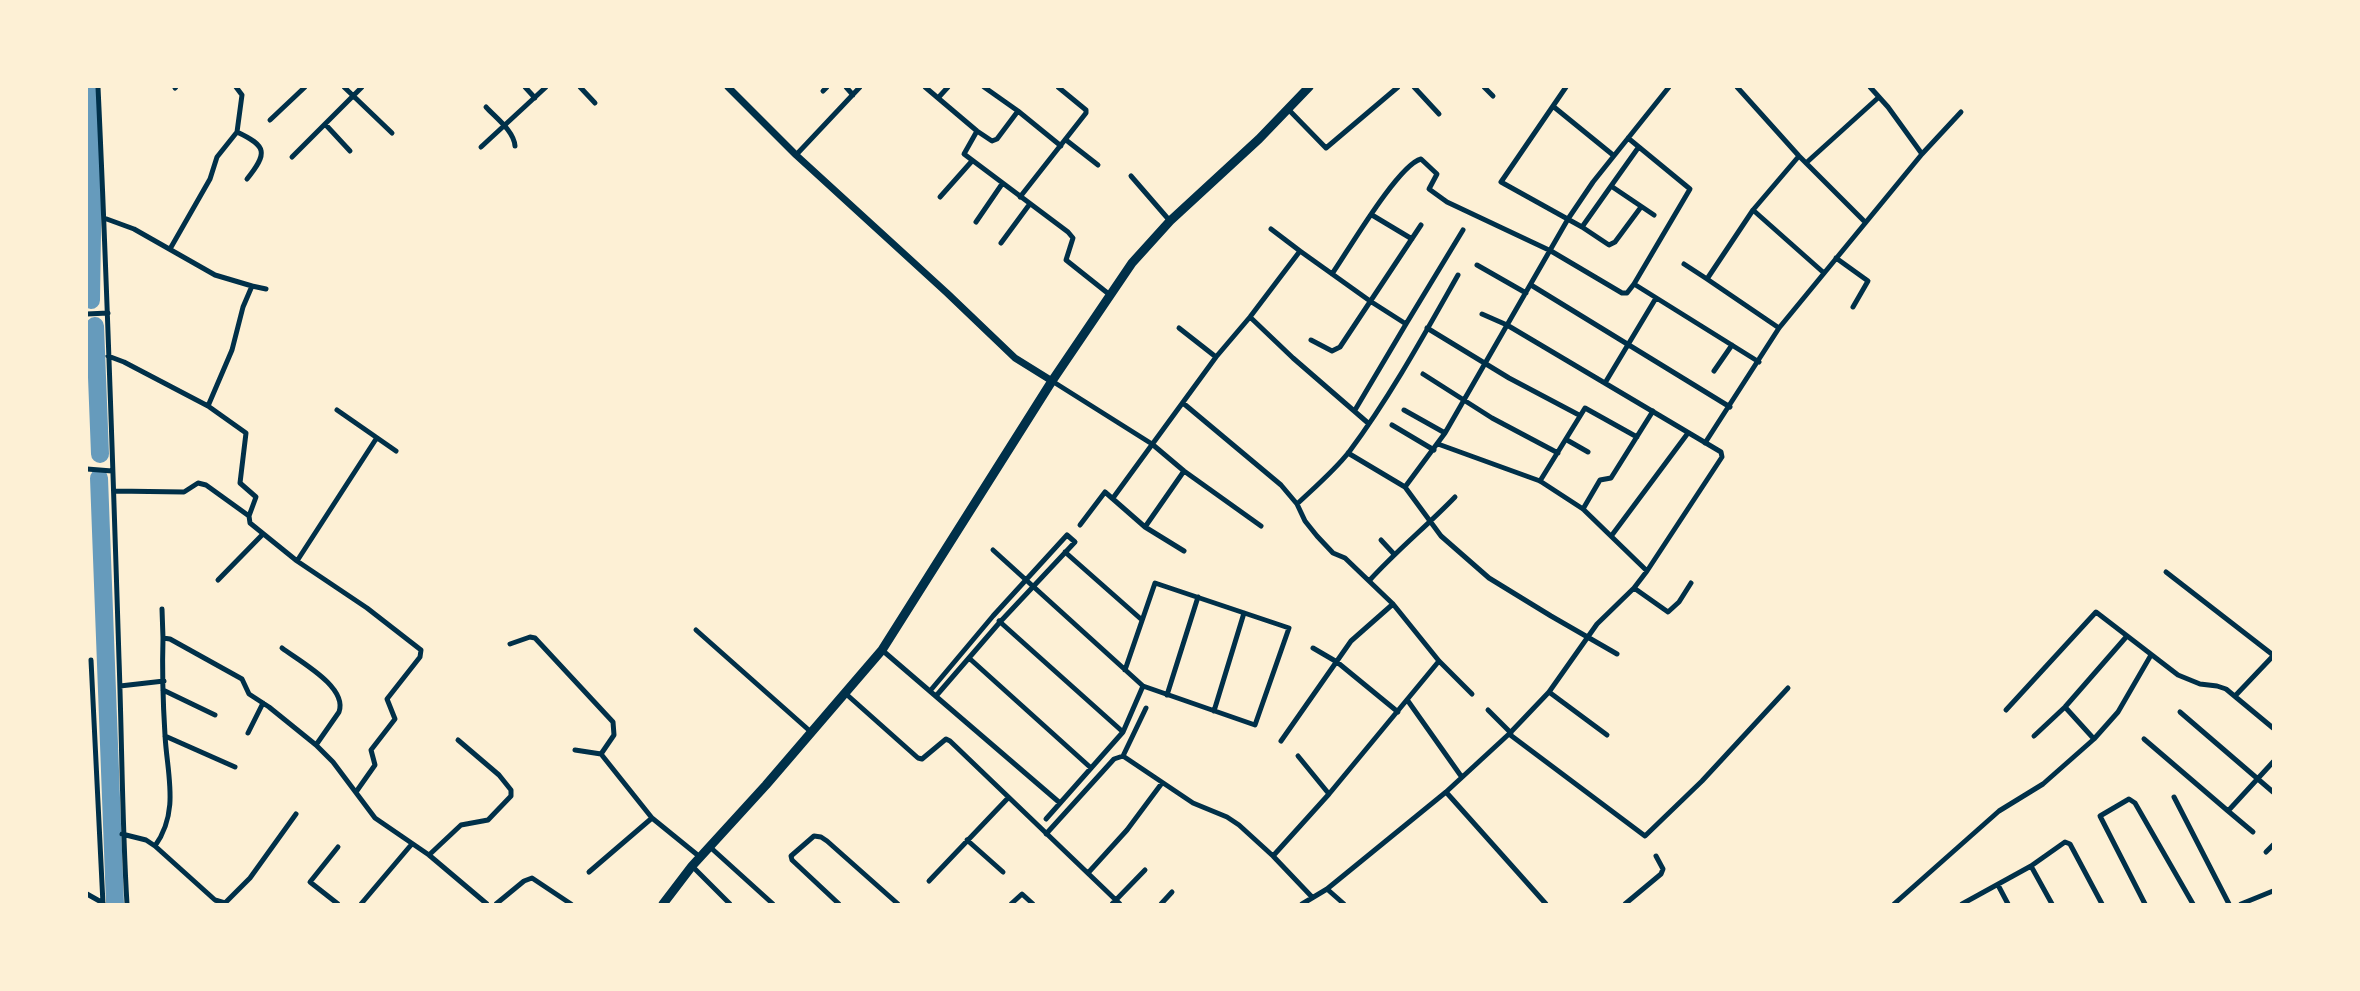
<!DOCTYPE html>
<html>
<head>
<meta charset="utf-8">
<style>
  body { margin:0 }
  #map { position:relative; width:2360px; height:991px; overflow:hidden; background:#fdf0d5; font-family:"Roboto Serif",serif }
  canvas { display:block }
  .frame { position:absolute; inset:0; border:88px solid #fdf0d5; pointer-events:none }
</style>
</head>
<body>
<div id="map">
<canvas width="2360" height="991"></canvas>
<div class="frame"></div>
</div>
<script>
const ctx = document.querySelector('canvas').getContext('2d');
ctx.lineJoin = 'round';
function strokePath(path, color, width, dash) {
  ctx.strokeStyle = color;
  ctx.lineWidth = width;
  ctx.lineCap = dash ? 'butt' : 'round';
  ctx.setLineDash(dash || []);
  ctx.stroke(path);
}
strokePath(new Path2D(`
  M90,87L93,166L91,300
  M95,326L100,454
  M99,478L115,904`), '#669bbc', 18);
strokePath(new Path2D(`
  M98,87C107,278 113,468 119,659C122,741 122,822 127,904
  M344,87L392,133
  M525,87L535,98
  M580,87L595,103
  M846,87L853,95
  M925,87L977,131L992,141L997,139L1018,111
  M984,87L1018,111L1061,146
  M1414,87L1439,114
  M1484,87L1493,96
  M1566,87L1501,182L1582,227L1609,245L1615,242L1641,207
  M1737,87L1799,156L1865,222
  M175,88L176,87
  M823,91L827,87
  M938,98L948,87
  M486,107C496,118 514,131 515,146
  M1554,107L1613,155
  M1288,109L1326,148L1398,87
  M270,120L305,87
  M325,124L350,151
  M977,131L964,154L1068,232L1073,238L1066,260L1110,295
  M237,132C267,146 268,153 247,179
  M1628,138L1690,189L1634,284
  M1066,140L1098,165
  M481,147L546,87
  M1638,148L1611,186L1654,215
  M1922,154L1961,112
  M796,155L860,87
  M292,157L362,87
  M1806,163L1879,97
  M1131,176L1170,221
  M940,197L972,161
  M1020,197L1086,113V110L1058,87
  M1753,210L1824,273
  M1372,215L1412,239
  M104,218L134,229L215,275L252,286L243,307L232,350L208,406L246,433L240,483L256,497L249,516
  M976,222L1002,184
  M1582,227L1611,186
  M1271,229L1300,251
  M1001,243L1029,205
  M170,249L210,179L217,157L237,132L242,95L236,87
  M1836,258L1868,281L1853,307
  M1684,264L1707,279
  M1477,265L1526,293
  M1332,274C1348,251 1398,165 1421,159L1437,174L1429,189L1447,202L1551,251L1622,293H1627L1634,284L1759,362
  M1531,285L1730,407
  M252,286L266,289
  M87,314L108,313
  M1250,317L1293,358L1368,423
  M1406,324L1463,230
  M1179,328L1216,357
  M1427,328L1509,378L1579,415
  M1779,328L1707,279L1753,210L1799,156
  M1311,340L1332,351L1340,347L1421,225
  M108,356L124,362L208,406
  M1714,371L1732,345
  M1423,374L1492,418L1558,453
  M1052,381L1152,444L1184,471L1261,526
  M1605,383L1656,298
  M1183,403L1281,485L1297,504L1305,521L1317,536L1333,553L1345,558L1393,604L1439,661L1472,694
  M337,410L396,451
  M1404,410L1445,433
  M1392,425L1434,450
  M1567,440L1588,452
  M1705,443L1779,328L1922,154L1888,107L1870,87
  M1438,444L1540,481L1583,509L1647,571
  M1348,453L1405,487L1441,536L1489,578L1551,616L1617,654
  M87,469L112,471
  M1540,481L1585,408L1637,437
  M1405,487L1445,433L1568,219L1593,182L1669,87
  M114,491L184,492L198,483L206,485L249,516L250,523L297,561L367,608L421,650L420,657L387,699L395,719L371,750L375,765L356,792
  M1113,498L1216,357L1250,317L1300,251L1370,301L1406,324L1355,410
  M1297,504C1315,487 1334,471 1349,452C1390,397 1424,335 1458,275
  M1583,509L1600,480L1611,478L1653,411
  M1080,525L1105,492L1145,527L1184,551
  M1145,527L1184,471
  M1612,535L1688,433
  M1381,540L1393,553
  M993,550L1143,686L1255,725L1289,628L1155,583L1125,670
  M1065,552L1142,620
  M297,561L376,439
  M2166,572L2273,655
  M218,580L263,534
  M1369,581C1396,551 1427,526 1455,497
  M1634,588L1668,612L1679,602L1691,583
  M162,609L163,638
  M999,621L1123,732
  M696,630L811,732
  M510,644L530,637L535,638L613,722L614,735L601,754
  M282,648C299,661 348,687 339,712L316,745
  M1313,648L1337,662L1398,712
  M882,650L1060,803
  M969,658L1091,768
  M91,660L103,904
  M120,686L164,681
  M163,690L215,715
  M930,691L993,616L1067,535L1075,542L1000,622L936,696
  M1549,692L1607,735
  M845,693L918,758L922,759L946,739L950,741L1120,904
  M1167,695L1198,597
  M2235,696L2273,656
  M1408,701L1461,776
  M2065,707L2094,739
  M1488,710L1511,733
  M2006,710L2096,612L2178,675L2200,684L2217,686L2226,689L2273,728
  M1214,711L1244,613
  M2180,712L2273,792
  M248,733L263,703
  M1509,734L1645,836L1702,781L1788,688
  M165,736L235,767
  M2034,736L2065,707L2127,636
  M2144,739L2228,811L2273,762
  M1281,741L1351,641L1393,604
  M575,750L601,754L652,818L700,857
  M1123,756L1146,708
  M1298,756L1329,794
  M1446,792L1546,904
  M2174,797L2229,904
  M2228,811L2253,832
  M1046,819L1123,732L1143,686
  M122,834L146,840L155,846L215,900L225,903L250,878L296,814
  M1046,834L1114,759L1123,756L1193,803L1227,817L1239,825L1273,856L1312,897
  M967,840L1003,872
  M155,846C180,811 167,774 165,735C163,703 162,670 163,638L170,639L242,679L249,694L269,707L316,745L333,762L375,818L429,855L487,904
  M338,847L310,882L338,904
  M710,847L773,904
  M2266,852L2273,845
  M429,855L461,825L488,820L511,796V790L499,775L458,740
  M1273,856L1329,794L1439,661
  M692,866L730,904
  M2031,866L2052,904
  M589,872L652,818
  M1088,873L1127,830L1162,783
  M929,881L1008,798
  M1998,885L2008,904
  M1327,889L1344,904
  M87,894L103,903
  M361,904L411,845
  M496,904L524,881L532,878L571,904
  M839,904L792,860L791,856L814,836L821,837L827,841L898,904
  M1011,904L1022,894L1033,904
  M1112,904L1145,870
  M1161,904L1172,892
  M1302,904L1327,889L1446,792L1509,734L1549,692L1597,624L1634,588L1647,571L1722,457L1721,452L1507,325L1482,314
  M1625,904L1661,874L1663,869L1656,856
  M1894,904L1999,811L2043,784L2094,739L2118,712L2151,655
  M1962,904L2031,866L2065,842L2070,844L2102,904
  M2145,904L2100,816L2129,799L2135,803L2193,904
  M2241,904L2273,891`), '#003049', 5);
strokePath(new Path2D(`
  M728,87L796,155L947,293L1015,358L1052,381`), '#003049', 7);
strokePath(new Path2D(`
  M663,904L692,866L766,785L882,650L1052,381L1132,263L1170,221L1259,139L1309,87`), '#003049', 9);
</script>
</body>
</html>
